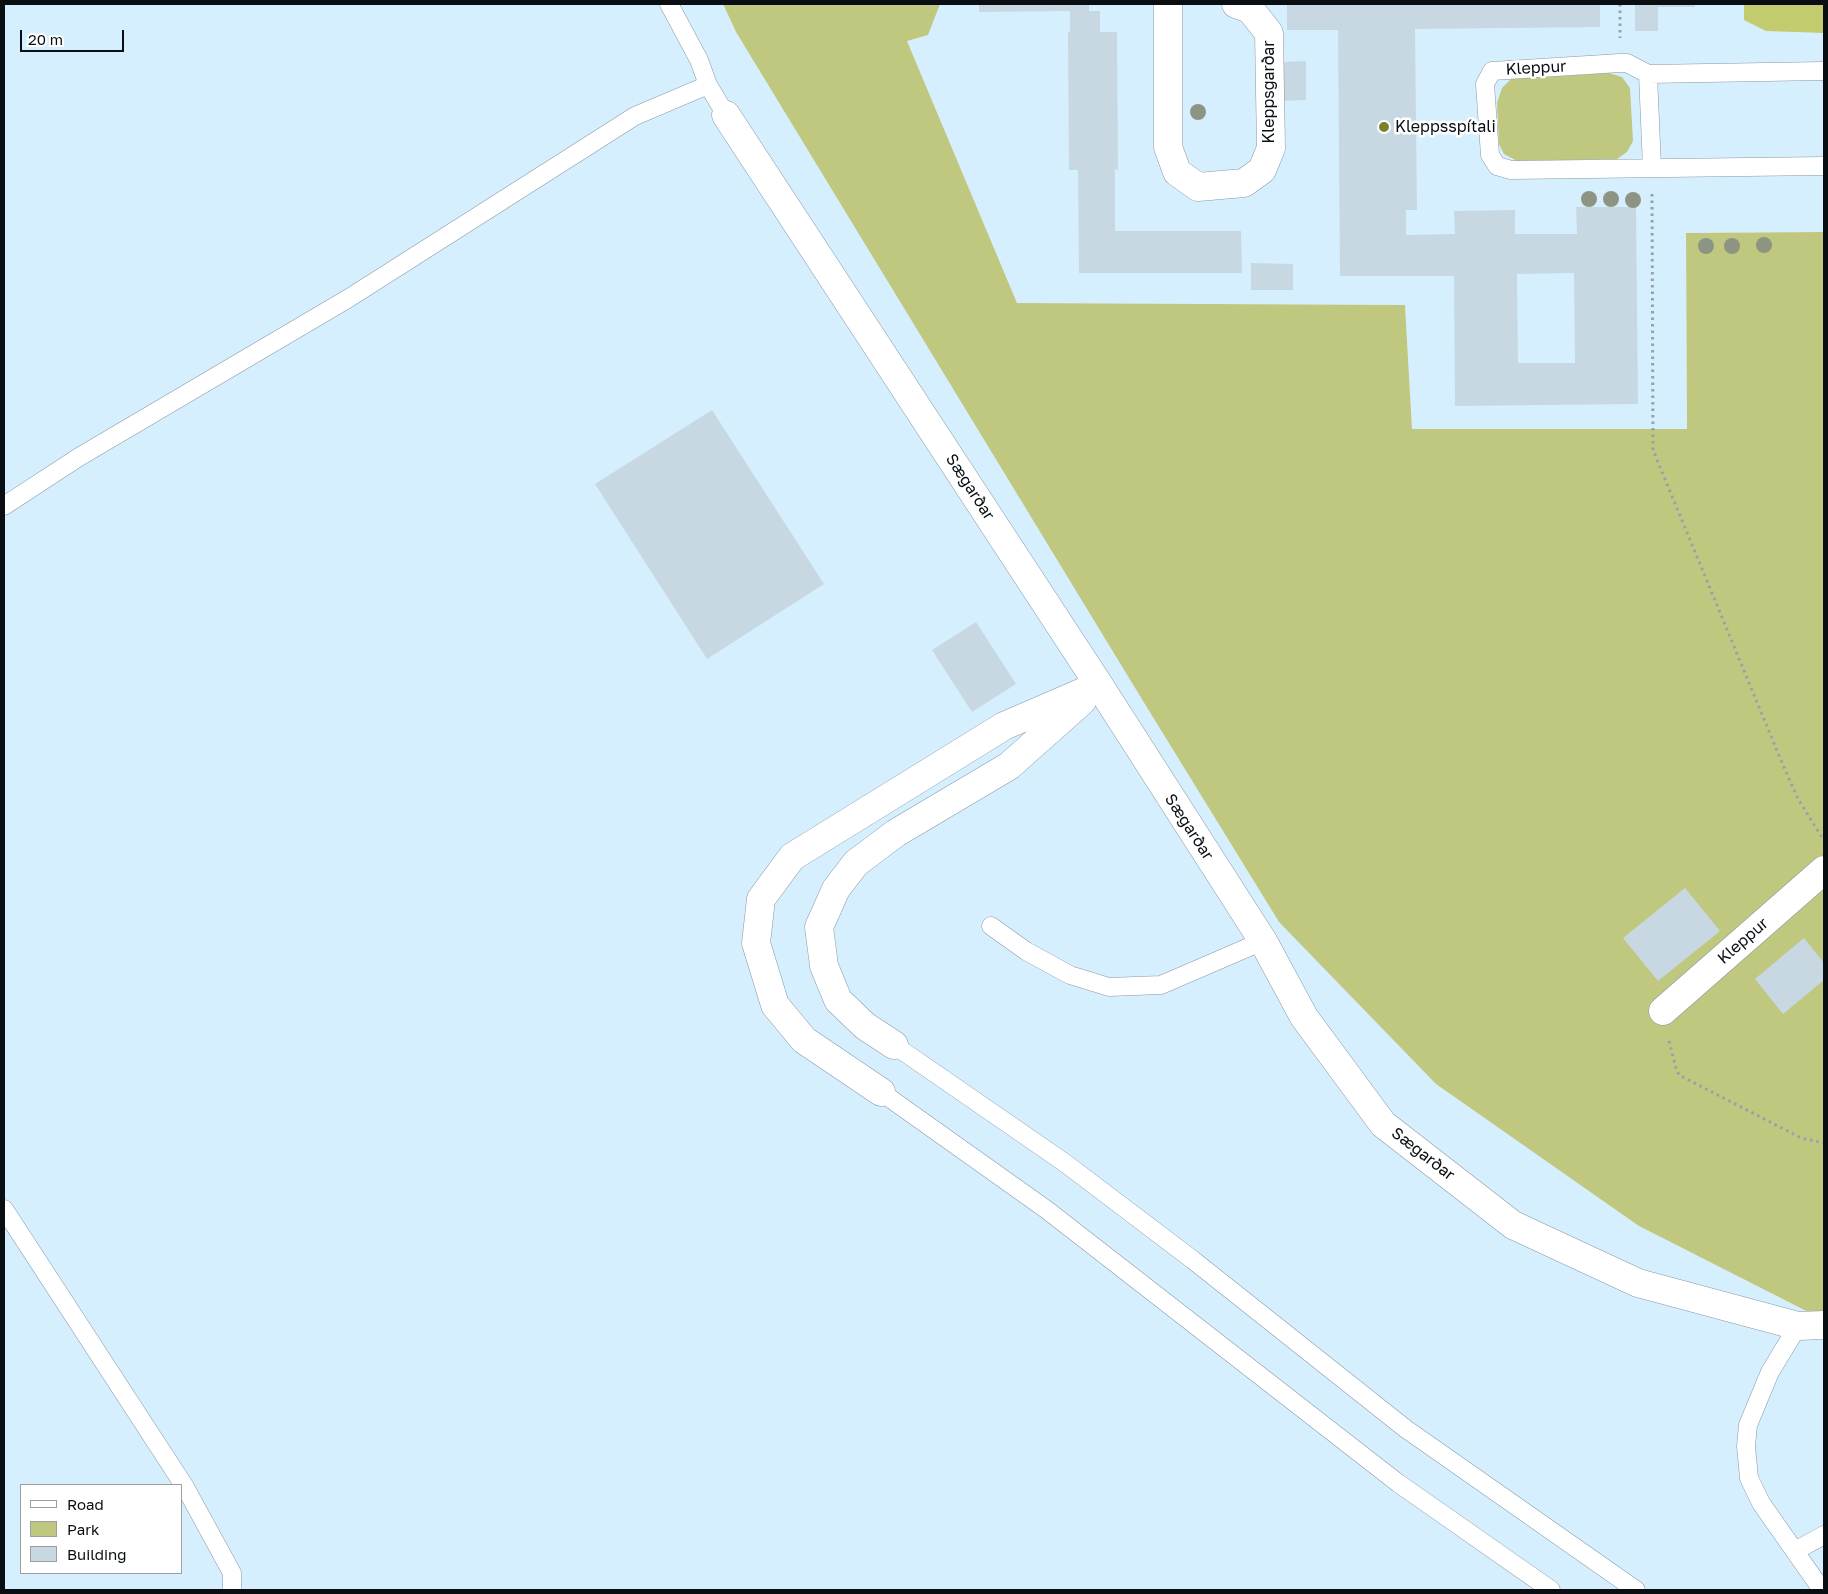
<!DOCTYPE html>
<html>
<head>
<meta charset="utf-8">
<style>
  body { margin:0 }
  #map { position:relative; width:1828px; height:1594px; overflow:hidden; background:#e8f5fe; font-family:"Golos Text",sans-serif }
  canvas { display:block }
  .frame { position:absolute; inset:0; border:5px solid #080e12; pointer-events:none }
  .legend { position:absolute; left:20px; top:1484px; width:162px; height:90px; box-sizing:border-box; background:#fff; border:1px solid #9c9fa0; margin:0; padding:6px 9px; list-style:none; font-size:15px; color:#080e12 }
  .legend li { display:flex; align-items:center; gap:10px; height:25px }
  .legend b { width:25px; border:1px solid #9c9fa0 }
  .scale { position:absolute; left:20px; top:30px; width:104px; height:22px; box-sizing:border-box; border:2px solid #080e12; border-top:0; padding-left:6px; font-size:15px; line-height:18px; white-space:nowrap; color:#080e12; -webkit-text-stroke:4px #fff; paint-order:stroke }
</style>
</head>
<body>
<div id="map">
<canvas width="1828" height="1594"></canvas>
<div class="frame"></div>
<ul class="legend">
<li><b style="height:6px;background:#fff"></b>Road</li>
<li><b style="height:14px;background:#c0c880"></b>Park</li>
<li><b style="height:14px;background:#c7d8e3"></b>Building</li>
</ul>
<div class="scale">20 m</div>
</div>
<script>
const ctx = document.querySelector('canvas').getContext('2d');
ctx.lineJoin = 'round';
function fillPath(path, color) {
  ctx.fillStyle = color;
  ctx.fill(path, 'evenodd');
}
function strokePath(path, color, width, dash) {
  ctx.strokeStyle = color;
  ctx.lineWidth = width;
  ctx.lineCap = dash ? 'butt' : 'round';
  ctx.setLineDash(dash || []);
  ctx.stroke(path);
}
function write(font, color, halo, rows, align = 'center') {
  ctx.font = font + ' "Golos Text",sans-serif';
  ctx.lineWidth = 5;
  ctx.setLineDash([]);
  ctx.textBaseline = 'middle';
  ctx.strokeStyle = halo;
  ctx.fillStyle = color;
  for (const [text, x, y, turn = 0] of rows) {
    ctx.save();
    ctx.translate(x, y);
    ctx.rotate((+turn || 0) * Math.PI / 180);
    ctx.textAlign = isNaN(turn) ? turn : align;
    if (halo) ctx.strokeText(text, 0, 0);
    ctx.fillText(text, 0, 0);
    ctx.restore();
  }
}
fillPath(new Path2D(`
  M4,4H723L736,32L968,407L1143,701L1279,922L1639,1226L1824,1320V1590H4ZM21,1485H181V1573H21Z
  M898,4H1824V232L1686,233L1687,429H1412L1405,305L1017,303L899,22Z`), '#d6efff');
fillPath(new Path2D(`
  M723,4H940L928,35L907,41L1017,303L1405,305L1412,429H1687L1686,233L1824,232V1320L1639,1226L1436,1084L1279,922L1143,701L736,32Z
  M1609,73L1622,77L1630,88L1633,141L1627,152L1617,159L1517,161L1504,154L1499,144L1497,103L1502,88L1511,79Z`), '#c0c880');
fillPath(new Path2D(`
  M1744,4H1824V33L1766,31L1744,20Z`), '#c2cb6e');
fillPath(new Path2D(`
  M979,4H1089V11H1100V32H1117L1118,170L1115,169V231H1241L1242,273H1079L1078,170H1069L1068,32H1070V11L979,12Z
  M1287,4H1600V27L1415,29L1417,210H1406V235L1455,234L1454,211L1515,210V234H1577L1576,207H1636L1638,404L1455,406L1454,276H1340L1338,30H1287ZM1574,273L1575,363H1518L1517,274Z
  M1635,4H1695V7H1658V31H1635Z
  M1306,61V100L1280,101V62Z
  M1251,263L1293,264V290H1251Z
  M712,410L824,584L707,659L595,484Z
  M976,622L1016,684L972,712L932,650Z
  M1685,888L1720,931L1658,981L1623,938Z
  M1804,938L1824,963V980L1783,1014L1755,979Z`), '#c7d8e3');
const service = new Path2D(`
  M669,4L699,60L708,85
  M1824,71L1648,74L1627,63H1620L1492,71L1485,84L1490,155L1497,166L1511,170L1824,166
  M1648,74L1652,168
  M4,506L79,457L349,298L635,116L708,85L726,115
  M991,926L1026,951L1070,975L1109,987L1161,985L1263,941
  M894,1045L1065,1163L1193,1260L1406,1429L1636,1590
  M881,1092L1047,1210L1398,1483L1551,1590
  M4,1209L185,1487L232,1573V1590
  M1798,1326L1770,1372L1748,1425L1746,1446L1749,1478L1761,1503L1822,1590
  M1795,1551L1824,1535`);
const minor = new Path2D(`
  M1168,4V147L1177,172L1198,187L1244,183L1262,170L1271,148L1269,33L1250,9L1236,4
  M726,115L1099,685L1263,941L1304,1017L1383,1124L1513,1225L1638,1283L1798,1326L1824,1325
  M1663,1011L1824,870
  M894,1045L865,1026L838,1000L824,966L819,927L836,889L856,863L896,833L1009,766L1082,701
  M881,1092L804,1040L775,1005L756,943L761,899L792,857L1004,726L1099,685`);
strokePath(service, '#8999a3', 19);
strokePath(minor, '#8999a3', 29);
strokePath(new Path2D(`
  M1620,4V38
  M1652,194L1653,450L1780,758L1798,799L1823,839
  M1669,1041L1676,1068L1679,1075L1801,1138L1824,1143`), '#97a1a8', 3, [2.5, 4]);
strokePath(service, '#fff', 18);
strokePath(minor, '#fff', 28);
ctx.fillStyle = '#8d9483';
for (const [x, y] of [
  [1198,112],
  [1589,199],
  [1611,199],
  [1633,200],
  [1764,245],
  [1706,246],
  [1732,246]
]) {
  ctx.beginPath();
  ctx.arc(x, y, 8, 0, 2 * Math.PI);
  ctx.fill();
}
for (const [x, y, r, color] of [
  [1384,127,6,"#7b822d"]
]) {
  const dot = new Path2D();
  dot.arc(x, y, r, 0, 2 * Math.PI);
  ctx.fillStyle = color;
  ctx.fill(dot);
  strokePath(dot, '#fff', 2);
}
write('16px', '#080e12', '#fff', [
  ["Kleppur",1536,68,-3],
  ["Kleppsgarðar",1269,92,-90],
  ["Sægarðar",970,487,57],
  ["Sægarðar",1189,827,57],
  ["Kleppur",1743,941,-41],
  ["Sægarðar",1423,1154,38]
]);
write('16px', '#080e12', '#fff', [
  ["Kleppsspítali",1395,127]
], 'left');
</script>
</body>
</html>
